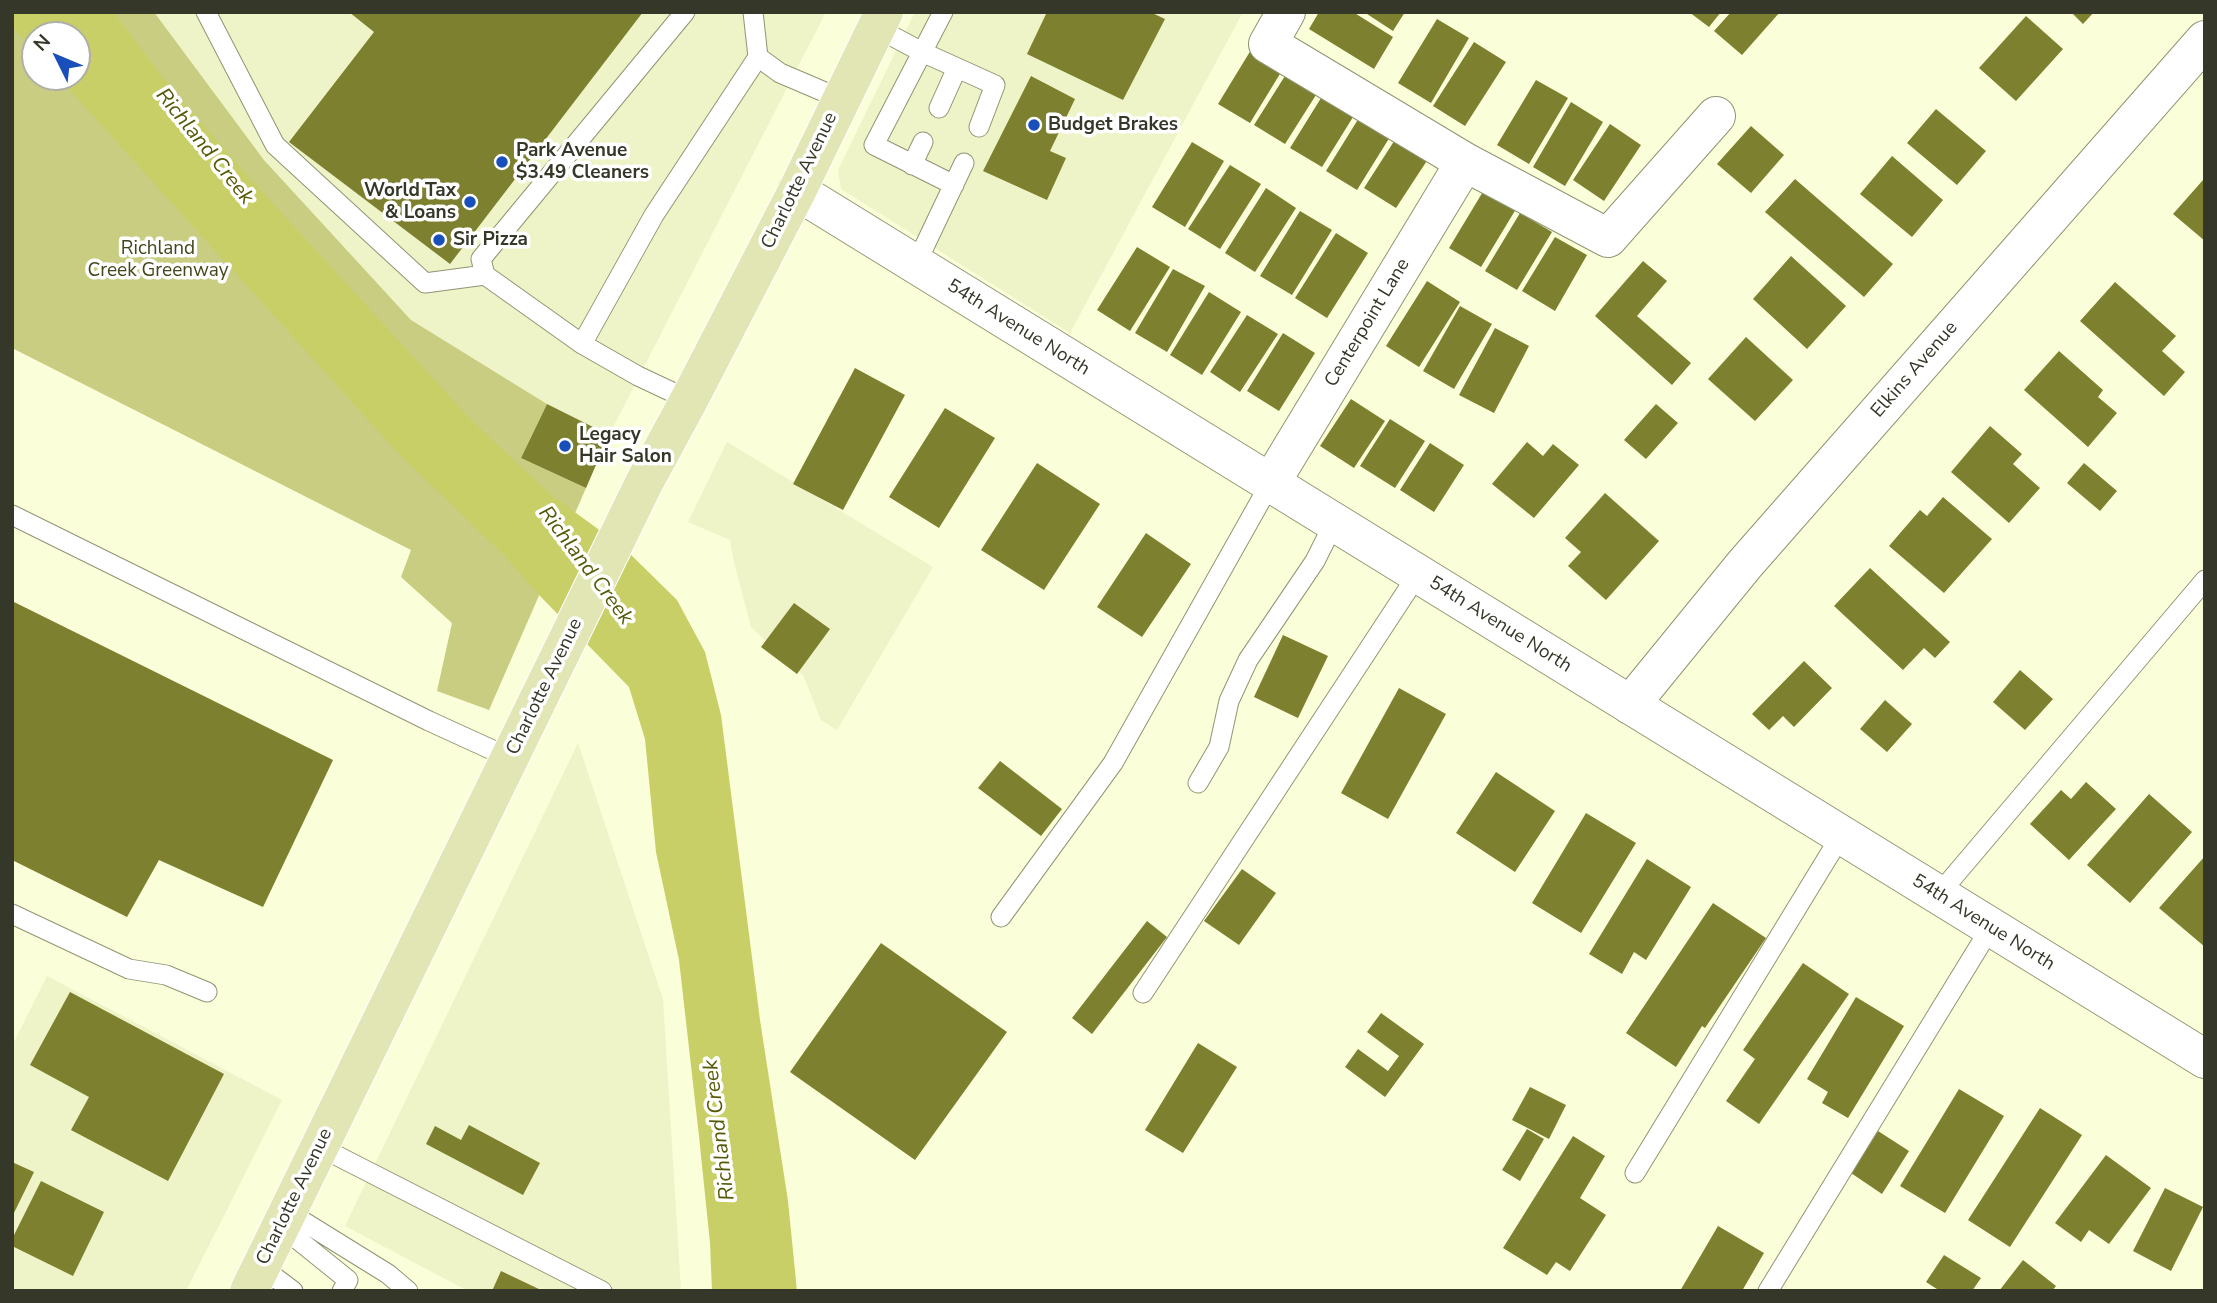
<!DOCTYPE html>
<html>
<head>
<meta charset="utf-8">
<style>
  body { margin:0 }
  #map { position:relative; width:2217px; height:1303px; overflow:hidden; background:#fafed9; font-family:"Nunito Sans",sans-serif }
  canvas { display:block }
  .frame { position:absolute; inset:0; border:14px solid #353728; pointer-events:none }
  .north { position:absolute; left:21px; top:21px; width:70px; height:70px; box-sizing:border-box; background:#fff; border:2px solid #aeafa9; border-radius:50%; rotate:313deg; font-size:19px; font-weight:700; line-height:28px; text-align:center; color:#353728 }
  .north::after { content:''; display:block; margin:auto; width:24px; height:32px; background:#184fbb; clip-path:polygon(50% 0,100% 100%,50% 72%,0 100%) }
</style>
</head>
<body>
<div id="map">
<canvas width="2217" height="1303"></canvas>
<div class="frame"></div>
<div class="north">N</div>
</div>
<script>
const ctx = document.querySelector('canvas').getContext('2d');
ctx.lineJoin = 'round';
function fillPath(path, color) {
  ctx.fillStyle = color;
  ctx.fill(path, 'evenodd');
}
function strokePath(path, color, width, dash) {
  ctx.strokeStyle = color;
  ctx.lineWidth = width;
  ctx.lineCap = dash ? 'butt' : 'round';
  ctx.setLineDash(dash || []);
  ctx.stroke(path);
}
function write(font, color, halo, rows, align = 'center') {
  ctx.font = font + ' "Nunito Sans",sans-serif';
  ctx.lineWidth = 7;
  ctx.setLineDash([]);
  ctx.textBaseline = 'middle';
  ctx.strokeStyle = halo;
  ctx.fillStyle = color;
  for (const [text, x, y, turn = 0] of rows) {
    ctx.save();
    ctx.translate(x, y);
    ctx.rotate((+turn || 0) * Math.PI / 180);
    ctx.textAlign = isNaN(turn) ? turn : align;
    if (halo) ctx.strokeText(text, 0, 0);
    ctx.fillText(text, 0, 0);
    ctx.restore();
  }
}
fillPath(new Path2D(`
  M154,12H826L609,435L586,488L521,458L547,404L411,320L264,160Z
  M915,12H1243L1070,333L841,189L838,170Z
  M727,442L933,567L837,730L821,720L803,675L751,627L734,562L730,540L688,522Z
  M578,743L663,999L681,1291H468L345,1226Z
  M47,976L282,1100L186,1291H12V1046Z`), '#eff3c8');
fillPath(new Path2D(`
  M12,12H154L264,160L411,320L547,404L521,458L586,488L489,710L437,691L452,623L401,577L411,550L12,348ZM35,35H77V77H35Z`), '#c8cd82');
fillPath(new Path2D(`
  M12,12H113L171,88L246,174L471,420L550,494L624,548L677,600L705,652L721,715L760,1020L788,1201L797,1291H712L710,1243L699,1136L679,960L656,852L645,739L629,687L540,596L504,555L398,453L58,77H77V35H35V51L12,26Z`), '#c8cf66');
fillPath(new Path2D(`
  M349,12H643L450,264L289,142L374,32Z
  M1047,12H1150L1165,19L1123,100L1027,54Z
  M1319,12H1353L1393,37L1374,69L1309,29Z
  M1364,12H1405L1393,31Z
  M1689,12H1721L1709,27Z
  M1731,12H1780L1742,55L1714,31Z
  M2071,12H2094L2083,24Z
  M2026,16L2063,49L2016,101L1979,68Z
  M1437,19L1469,38L1431,103L1398,83Z
  M1474,42L1506,62L1465,126L1433,106Z
  M1254,45L1286,64L1250,123L1218,104Z
  M1290,68L1321,87L1285,144L1254,125Z
  M1031,76L1075,99L1050,151L1066,158L1047,200L983,171Z
  M1536,80L1568,98L1529,164L1497,145Z
  M1326,90L1358,109L1322,167L1290,148Z
  M1571,102L1603,122L1565,186L1533,167Z
  M1936,109L1986,151L1957,185L1907,143Z
  M1362,113L1393,132L1357,190L1326,171Z
  M1610,124L1641,145L1604,201L1573,180Z
  M1751,126L1784,155L1751,193L1717,164Z
  M1398,135L1430,156L1396,208L1364,188Z
  M1192,142L1224,161L1185,227L1152,207Z
  M1892,156L1943,200L1912,237L1860,194Z
  M1230,165L1261,184L1220,249L1188,229Z
  M1795,179L1893,264L1864,297L1765,212Z
  M2203,180L2205,181V241L2173,214Z
  M1266,188L1296,208L1255,272L1225,253Z
  M1484,190L1516,209L1481,267L1449,248Z
  M1300,211L1332,230L1292,295L1260,276Z
  M1520,213L1552,232L1517,290L1485,271Z
  M1336,233L1368,253L1327,318L1295,298Z
  M1555,237L1587,255L1555,311L1522,291Z
  M1137,247L1170,267L1130,331L1097,310Z
  M1791,256L1846,306L1807,349L1753,299Z
  M1643,261L1667,281L1637,316L1691,363L1672,385L1595,316Z
  M1173,269L1205,286L1167,352L1135,333Z
  M1427,281L1460,302L1419,367L1386,346Z
  M2115,282L2176,336L2162,351L2185,372L2164,396L2080,321Z
  M1209,292L1241,312L1202,375L1170,355Z
  M1460,306L1492,324L1454,389L1423,371Z
  M1247,315L1278,334L1240,392L1210,372Z
  M1495,328L1529,346L1494,413L1459,395Z
  M1283,333L1315,353L1279,411L1247,391Z
  M1746,337L1793,380L1755,421L1708,379Z
  M2059,351L2103,390L2098,397L2117,413L2088,447L2024,390Z
  M855,368L905,395L843,510L793,484Z
  M1351,399L1385,421L1354,468L1320,446Z
  M547,404L609,435L586,488L521,458Z
  M1656,404L1678,423L1646,459L1624,440Z
  M945,408L995,438L939,528L889,497Z
  M1390,419L1425,441L1395,488L1360,466Z
  M1990,426L2022,454L2013,464L2040,488L2009,523L1951,472Z
  M1527,442L1543,456L1553,444L1579,465L1534,518L1492,484Z
  M1430,443L1464,465L1434,512L1400,490Z
  M1037,463L1100,504L1044,590L981,550Z
  M2084,463L2117,491L2100,511L2067,483Z
  M1605,493L1659,541L1606,600L1568,566L1581,552L1565,538Z
  M1943,497L1992,539L1944,593L1889,546L1920,510L1927,516Z
  M1146,533L1191,564L1142,637L1097,607Z
  M1870,568L1950,642L1935,658L1924,648L1903,670L1834,606Z
  M12,601L333,760L263,907L159,860L127,917L12,860Z
  M794,603L830,629L797,674L761,647Z
  M1283,635L1328,656L1298,718L1254,697Z
  M1804,661L1832,688L1794,727L1783,716L1769,730L1752,714Z
  M2020,670L2053,699L2025,730L1993,702Z
  M1399,688L1446,714L1388,819L1341,793Z
  M1885,700L1912,724L1887,752L1860,729Z
  M1000,761L1062,809L1041,836L978,788Z
  M1496,772L1555,811L1515,872L1456,833Z
  M2086,782L2116,809L2069,860L2030,824L2061,790L2071,799Z
  M2149,794L2192,832L2130,903L2087,865Z
  M1586,813L1636,843L1581,933L1532,903Z
  M2205,856V947L2159,908Z
  M1647,859L1691,887L1646,960L1634,952L1622,974L1589,954Z
  M1242,869L1276,893L1239,945L1204,921Z
  M1713,903L1766,938L1705,1028L1702,1026L1676,1067L1626,1033Z
  M1147,921L1167,937L1092,1034L1072,1018Z
  M881,943L1007,1032L915,1160L790,1072Z
  M1803,963L1849,994L1759,1124L1726,1101L1755,1059L1743,1050Z
  M70,992L224,1074L168,1181L71,1130L89,1097L30,1065Z
  M1856,997L1904,1026L1848,1118L1822,1103L1828,1092L1807,1079Z
  M1381,1013L1424,1044L1385,1097L1345,1067L1358,1049L1388,1071L1399,1056L1367,1032Z
  M1198,1043L1237,1067L1183,1153L1145,1130Z
  M1530,1087L1566,1105L1549,1139L1512,1120Z
  M1959,1089L2004,1116L1945,1213L1900,1186Z
  M2040,1108L2082,1135L2010,1247L1968,1220Z
  M469,1125L540,1163L523,1195L426,1144L435,1126L461,1140Z
  M1527,1129L1544,1139L1520,1181L1502,1170Z
  M1878,1131L1909,1151L1882,1194L1851,1173Z
  M1573,1136L1605,1156L1580,1198L1606,1215L1570,1271L1556,1262L1547,1275L1503,1248Z
  M2106,1155L2151,1188L2109,1244L2089,1230L2081,1242L2055,1223Z
  M12,1162L34,1172L12,1217Z
  M41,1181L104,1212L73,1276L12,1246V1239Z
  M2165,1188L2203,1207L2171,1271L2133,1251Z
  M1718,1226L1764,1253L1742,1291H1680Z
  M1944,1255L1981,1278L1972,1291H1940L1926,1282Z
  M2023,1260L2056,1286L2052,1291H1999Z
  M501,1271L543,1291H492Z`), '#7c802f');
const service = new Path2D(`
  M206,12L275,145L425,283L485,275
  M685,12L481,259L485,275L582,344L638,376L689,400
  M753,12L758,57L780,73L841,99
  M943,12L874,145L954,185
  M877,28L922,52L995,85L979,127
  M939,108L957,68
  M912,165L923,142
  M916,264L964,163
  M582,344L654,215L758,57
  M12,515L429,721L510,758
  M1198,783L1219,747L1229,701L1248,660L1315,561L1334,523
  M1938,895L2205,580
  M12,914L129,969L166,975L207,992
  M1001,917L1113,763L1270,484
  M1143,993L1418,574
  M320,1147L602,1291
  M1635,1173L1842,834
  M288,1212L388,1274L408,1291
  M281,1226L348,1280L342,1291
  M261,1267L293,1291
  M1768,1291L1991,927`);
const minor = new Path2D(`
  M1286,12L1268,44L1465,162
  M797,191L2205,1059
  M1270,484L1465,162L1608,238L1716,116
  M1630,705L1745,564L2205,40`);
const primary = new Path2D(`
  M249,1291L644,483L689,400L797,191L884,12`);
strokePath(service, '#919573', 21);
strokePath(minor, '#919573', 40);
strokePath(primary, '#fff', 40);
strokePath(service, '#fff', 19);
strokePath(minor, '#fff', 38);
strokePath(primary, '#e2e6b5', 38);
for (const [x, y, r, color] of [
  [1034,125,7,"#184fbb"],
  [502,162,7,"#184fbb"],
  [470,202,7,"#184fbb"],
  [439,240,7,"#184fbb"],
  [565,446,7,"#184fbb"]
]) {
  const dot = new Path2D();
  dot.arc(x, y, r, 0, 2 * Math.PI);
  ctx.fillStyle = color;
  ctx.fill(dot);
  strokePath(dot, '#fff', 2.5);
}
write('bold 19px', '#353728', '#fff', [
  ["Budget Brakes",1048,125],
  ["Park Avenue",516,151],
  ["$3.49 Cleaners",516,173],
  ["World Tax",456,191,"right"],
  ["& Loans",456,213,"right"],
  ["Sir Pizza",453,240],
  ["Legacy",579,435],
  ["Hair Salon",579,457]
], 'left');
write('19px', '#353728', '#fff', [
  ["Charlotte Avenue",800,181,-64],
  ["Centerpoint Lane",1368,323,-59],
  ["54th Avenue North",1018,328,32],
  ["Elkins Avenue",1915,370,-49],
  ["54th Avenue North",1500,625,32],
  ["Charlotte Avenue",545,687,-64],
  ["54th Avenue North",1983,923,32],
  ["Charlotte Avenue",295,1197,-64]
]);
write('19px', '#44471b', '#fff', [
  ["Richland",158,249],
  ["Creek Greenway",158,271]
]);
write('italic 21px', '#565906', '#fff', [
  ["Richland Creek",204,147,51],
  ["Richland Creek",585,566,53],
  ["Richland Creek",720,1130,-97]
]);
</script>
</body>
</html>
